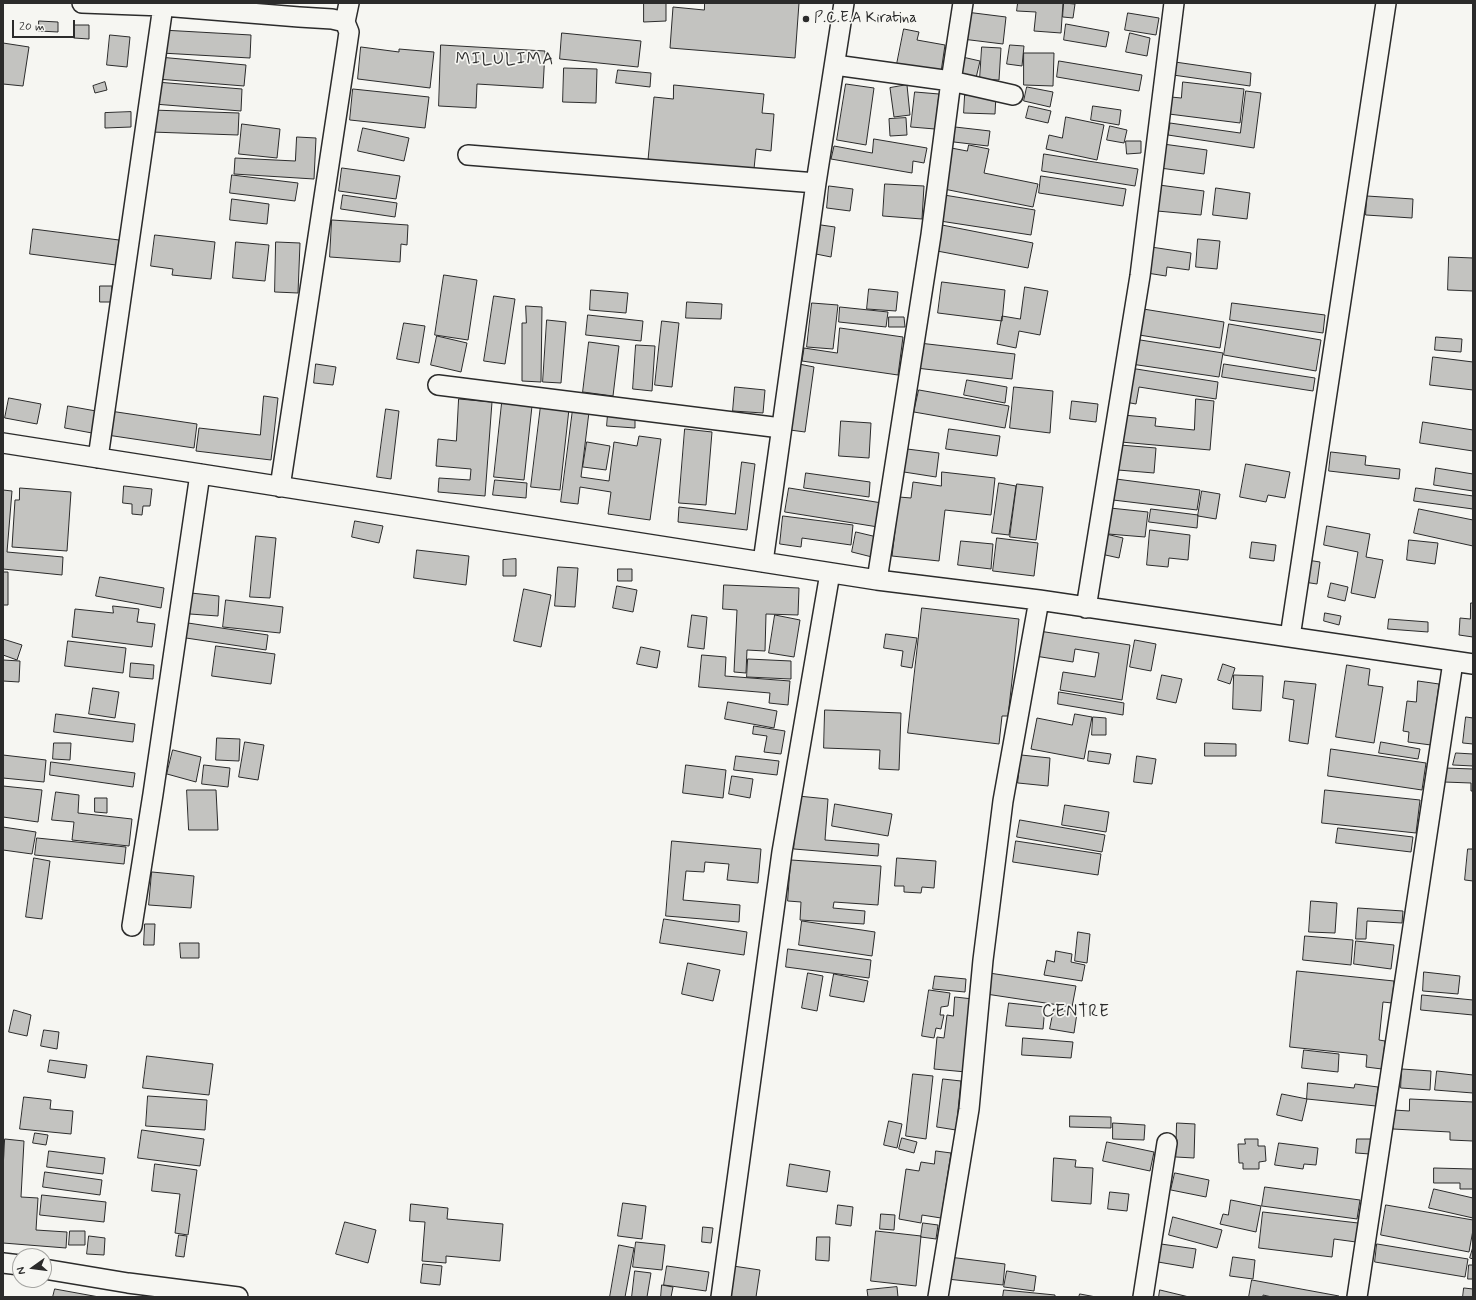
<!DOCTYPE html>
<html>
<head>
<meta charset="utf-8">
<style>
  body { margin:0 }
  #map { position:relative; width:1476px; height:1300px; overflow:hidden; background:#f6f6f2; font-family:Mynerve,sans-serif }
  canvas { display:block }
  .frame { position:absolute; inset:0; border:4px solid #2b2b2b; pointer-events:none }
  .north { position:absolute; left:12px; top:1248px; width:40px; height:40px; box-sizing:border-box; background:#f6f6f2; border:1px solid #a5a5a2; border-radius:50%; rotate:256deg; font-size:11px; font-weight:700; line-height:16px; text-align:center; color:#2b2b2b }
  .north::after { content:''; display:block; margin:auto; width:14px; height:18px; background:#2b2b2b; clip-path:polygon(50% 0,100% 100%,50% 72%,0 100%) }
  .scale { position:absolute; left:12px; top:20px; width:63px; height:18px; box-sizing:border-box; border:2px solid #2b2b2b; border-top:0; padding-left:5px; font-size:12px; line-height:14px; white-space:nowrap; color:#2b2b2b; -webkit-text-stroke:3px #f6f6f2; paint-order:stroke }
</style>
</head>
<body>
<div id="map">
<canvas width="1476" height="1300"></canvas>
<div class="frame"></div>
<div class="north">N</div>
<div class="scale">20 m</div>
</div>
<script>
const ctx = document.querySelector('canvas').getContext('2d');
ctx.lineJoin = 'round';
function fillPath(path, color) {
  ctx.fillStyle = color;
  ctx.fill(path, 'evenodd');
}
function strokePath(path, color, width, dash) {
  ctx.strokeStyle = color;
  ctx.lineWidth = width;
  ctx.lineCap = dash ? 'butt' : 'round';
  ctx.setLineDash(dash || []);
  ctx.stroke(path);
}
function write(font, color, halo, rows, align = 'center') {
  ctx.font = font + ' Mynerve,sans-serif';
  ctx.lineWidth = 3.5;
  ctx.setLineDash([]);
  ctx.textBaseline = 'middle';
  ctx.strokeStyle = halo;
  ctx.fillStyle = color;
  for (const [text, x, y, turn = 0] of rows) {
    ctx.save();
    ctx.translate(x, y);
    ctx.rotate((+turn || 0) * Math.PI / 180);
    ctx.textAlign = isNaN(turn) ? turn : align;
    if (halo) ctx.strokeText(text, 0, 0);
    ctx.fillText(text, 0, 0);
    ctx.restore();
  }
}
const building = new Path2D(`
  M644,3H666V21L644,22Z
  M705,3H799L795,58L670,48L673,7L704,10Z
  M1018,3H1063L1061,33L1034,31L1036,12L1017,11Z
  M1064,3L1075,4L1073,18L1063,17Z
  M966,12L1006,17L1003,44L962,39Z
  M1128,13L1159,18L1156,35L1125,30Z
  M39,21L58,22V32L39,31Z
  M1066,24L1109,32L1106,47L1064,40Z
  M74,25H89V39L74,38Z
  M904,29L919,32L917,40L945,45L941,72L897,64Z
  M162,30L251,35L250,58L161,53Z
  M562,33L641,41L638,67L560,59Z
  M1130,33L1150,38L1147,56L1126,52Z
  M110,35L130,37L127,67L107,65Z
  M3,43L29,47L23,86L3,84Z
  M441,45L545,51L543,88L477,84L476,108L439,106Z
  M1010,45L1024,46L1022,66L1007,64Z
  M361,47L399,52V49L434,52L430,88L358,79Z
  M982,47L1001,48L999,80L980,79Z
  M1024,53H1054L1053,86L1024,85Z
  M958,56L980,61L976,78L954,73Z
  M159,57L246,65L244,86L157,79Z
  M1059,61L1142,75L1139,91L1057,77Z
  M1175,62L1251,73L1250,86L1173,75Z
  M564,68L597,69L596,103L563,102Z
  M618,70L651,73L650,87L616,83Z
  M105,82L107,90L95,93L93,86Z
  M156,82L242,89L241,111L154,104Z
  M1183,82L1244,89L1240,123L1169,114L1171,97L1181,98Z
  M846,84L874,88L866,145L837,140Z
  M674,85L764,94L762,113L774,114L771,151L756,149L754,169L648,160L654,97L673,99Z
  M907,85L910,115L894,117L890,88Z
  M1027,87L1053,92L1050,107L1024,101Z
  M353,89L429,97L425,128L350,120Z
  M1246,91L1261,93L1254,148L1168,135L1170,123L1240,133Z
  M915,92L939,94L935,129L911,127Z
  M965,95H996L995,114L964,113Z
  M1029,106L1051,111L1048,123L1026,118Z
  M1093,106L1121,110L1119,125L1091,120Z
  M152,110L239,113L238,135L151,132Z
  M131,112V127L105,128V113Z
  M1066,117L1104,125L1097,160L1046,149L1049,135L1062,138Z
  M906,118L907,135L890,136L889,119Z
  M242,124L280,129L277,158L239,154Z
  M1110,126L1127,130L1124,143L1107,140Z
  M955,127L990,131L988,146L954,142Z
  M363,128L409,138L404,161L358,151Z
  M297,137L316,138L314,179L234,174L235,158L295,161Z
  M874,139L927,148L924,163L913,161L912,173L831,159L834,146L872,153Z
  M1126,141H1141V153L1127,154Z
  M1163,144L1207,150L1204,174L1160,168Z
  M969,145L989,149L984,173L1038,184L1033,207L944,189L946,147L967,151Z
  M1044,154L1138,169L1135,186L1042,171Z
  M342,168L400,176L396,199L339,191Z
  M232,175L298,183L295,201L230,193Z
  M1041,176L1126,189L1123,206L1039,193Z
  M885,184L924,186L922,219L883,216Z
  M1159,185L1204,191L1201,215L1157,211Z
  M829,186L853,189L850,211L827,208Z
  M1216,188L1250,193L1247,219L1213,215Z
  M343,195L397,203L395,217L341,209Z
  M944,195L1035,210L1031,235L940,221Z
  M1367,196L1413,199L1412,218L1366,215Z
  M232,199L269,204L267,224L230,220Z
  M332,220L408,225L407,245L401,244L400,262L330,257Z
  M821,225L835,227L831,257L816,254Z
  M942,225L1033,243L1028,268L937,251Z
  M33,229L119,240L116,265L30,254Z
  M155,235L215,242L211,279L172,275L173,269L151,266Z
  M1198,239L1220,241L1217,269L1196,267Z
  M236,242L269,245L265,281L233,278Z
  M276,242L300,243L298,293L275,292Z
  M1151,247L1191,253L1189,270L1167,267L1166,276L1147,273Z
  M1449,257L1473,258V291L1448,290Z
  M444,275L477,280L468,340L435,335Z
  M942,282L1005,290L1002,321L938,313Z
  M100,286H112L111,302H100Z
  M1025,287L1048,291L1040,335L1019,331L1016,348L997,344L1002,316L1020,319Z
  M869,289L898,292L896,311L867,309Z
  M591,290L628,293L626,313L590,310Z
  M494,296L515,299L505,364L484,361Z
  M687,302L722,304L721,319L686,318Z
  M812,303L838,305L833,349L807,347Z
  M1232,303L1325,315L1323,333L1230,320Z
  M526,306L542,307L541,382L522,381V323H526Z
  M840,307L888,312L886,327L839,322Z
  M1137,308L1224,322L1220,348L1133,334Z
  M588,315L643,321L641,341L586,335Z
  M889,317H904L905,327H889Z
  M547,320L566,322L561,383L543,382Z
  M662,321L679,323L672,387L655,385Z
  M404,323L425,326L419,363L397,359Z
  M1229,324L1321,340L1316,371L1224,355Z
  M840,328L903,337L898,375L802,361L804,348L837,353Z
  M437,336L467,343L461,372L431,365Z
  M1436,337L1462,339L1461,352L1435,350Z
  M1134,339L1223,353L1219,377L1131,364Z
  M589,342L619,346L613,396L583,392Z
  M919,343L1015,354L1012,379L916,368Z
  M636,345L655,346L652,391L633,389Z
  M1433,357L1473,362V390L1430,385Z
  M316,364L336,367L333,385L314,383Z
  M799,364L814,367L805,432L790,430Z
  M1224,364L1315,378L1313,391L1222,377Z
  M1130,368L1218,382L1216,399L1139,387L1136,404L1125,402Z
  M967,380L1007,387L1005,403L964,395Z
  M735,387L765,390L763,413L733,411Z
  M1014,387L1053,391L1050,433L1010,428Z
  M919,390L1009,406L1005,428L914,412Z
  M264,396L278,398L271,460L196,451L199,428L260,435Z
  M9,398L41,404L37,424L5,418Z
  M459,399L492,402L485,496L438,492L439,478L470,480L471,469L436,466L438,439L456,441Z
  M1196,399L1214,401L1210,450L1121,442L1123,415L1156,418L1155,426L1194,430Z
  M1072,401L1098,404L1096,422L1070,419Z
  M502,403L532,406L524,480L494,477Z
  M541,405L569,409L560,490L531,487Z
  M68,406L96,411L92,433L65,428Z
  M386,409L399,411L391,479L377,477Z
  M573,409L589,412L581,477L609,481L614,442L637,446L639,436L661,439L650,520L608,514L611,492L580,487L578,504L561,502Z
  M110,411L197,424L194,448L107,435Z
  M608,414L635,415V428L607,426Z
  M841,421L871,423L869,458L839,456Z
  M1423,422L1473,430V451L1420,443Z
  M685,429L712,432L706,505L679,503Z
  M949,429L1000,436L997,456L946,449Z
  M587,442L610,446L606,470L583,467Z
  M1120,445L1156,448L1154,473L1118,470Z
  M907,449L939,453L936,477L904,472Z
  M1331,452L1366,456L1365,465L1400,469L1399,479L1329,471Z
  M742,462L755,464L747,530L678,522L679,507L735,514Z
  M1246,464L1290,472L1285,498L1268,495L1266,502L1240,497Z
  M1436,468L1473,474V491L1434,485Z
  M942,472L995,478L991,515L945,510L939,561L892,556L899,497L911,498L913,482L941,486Z
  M806,473L870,482L869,497L804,488Z
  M1116,479L1200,490L1197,510L1113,500Z
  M495,480L527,483L526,498L493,495Z
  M999,483L1016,486L1009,535L992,533Z
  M1017,484L1043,487L1036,540L1010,537Z
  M124,486L152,489L150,506H143L142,515L132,514V504L123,503Z
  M20,488L71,492L67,551L12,547L15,500H19Z
  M789,488L882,503L878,527L785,512Z
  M1416,488L1473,496V509L1414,501Z
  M3,490L12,491L7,552L63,557L62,575L3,569Z
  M1202,491L1220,494L1216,519L1198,516Z
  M1110,508L1148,512L1145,537L1108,534Z
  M1151,509L1198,515L1197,528L1149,522Z
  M1419,509L1473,520V546L1414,533Z
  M783,516L853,525L851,545L802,538L801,547L780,544Z
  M355,521L383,526L379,543L352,537Z
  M1327,526L1370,534L1366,557L1383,560L1375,598L1351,593L1358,552L1324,545Z
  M1150,530L1190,535L1188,560L1169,558L1168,567L1147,565Z
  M856,532L877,537L872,557L852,552Z
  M1106,534L1123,538L1119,558L1101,554Z
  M256,536L276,538L270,598L250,597Z
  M997,538L1038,543L1034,576L993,571Z
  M1409,540L1438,543L1435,564L1407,560Z
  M961,541L993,544L991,569L958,565Z
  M1252,542L1276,545L1274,561L1250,558Z
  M417,550L469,556L466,585L414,578Z
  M516,559V576H503V560Z
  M1307,560L1320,562L1317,584L1304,582Z
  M558,567L578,568L575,607L555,606Z
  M618,569H632V581H618Z
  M3,572H8V605H3Z
  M100,577L164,588L161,608L96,596Z
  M1331,583L1348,587L1345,601L1328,597Z
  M724,585L799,588L798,615L766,614L765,651L747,650L746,673L734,672L737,610L723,609Z
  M617,586L637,590L633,612L613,608Z
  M524,589L551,595L541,647L514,641Z
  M191,593L219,596L218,616L190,614Z
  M226,600L283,607L280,633L223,627Z
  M1471,603H1473V637L1459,635L1460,618L1470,619Z
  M113,606L139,609L137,622L155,624L152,647L72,637L75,609L113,613Z
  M922,608L1019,619L1008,716H1002L999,744L908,733Z
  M1325,613L1341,616L1339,625L1324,621Z
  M692,615L707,617L704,649L688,647Z
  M775,615L800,620L794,657L769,653Z
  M1389,619L1428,622V632L1388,629Z
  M188,623L268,635L266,650L186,638Z
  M1039,631L1130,645L1122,700L1060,690L1063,672L1095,677L1099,653L1075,649L1073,662L1035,656Z
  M886,634L917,638L912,668L901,666L903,651L884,648Z
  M3,639L22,645L17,660L3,655Z
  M1135,640L1156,644L1151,671L1130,667Z
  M68,641L126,648L123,673L65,666Z
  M216,646L275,654L271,684L212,676Z
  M641,647L660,651L657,668L637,664Z
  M702,655L726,657L725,676L790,681L788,705L769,703L770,693L699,687Z
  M748,659L791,661V679L747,677Z
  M3,660L20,661L19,682L3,681Z
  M131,663L154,665L153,679L130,677Z
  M1223,664L1235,668L1230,684L1218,680Z
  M1347,665L1370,669L1368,685L1383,687L1374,743L1336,737Z
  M1162,675L1182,679L1176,703L1157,699Z
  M1234,675L1263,676L1261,711L1233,709Z
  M1285,681L1316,684L1308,744L1289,741L1294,700L1283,698Z
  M1418,681L1439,684L1431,745L1408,742L1409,732L1403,731L1407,701L1416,702Z
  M93,688L119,692L115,718L89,714Z
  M1059,692L1124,703L1123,715L1058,704Z
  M728,702L777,711L774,728L725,719Z
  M825,710L901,713L899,770L879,769L880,750L824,748Z
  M56,714L135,724L133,742L54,732Z
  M1075,714L1092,717L1084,759L1031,749L1037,718L1072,725Z
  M1093,717L1106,718V735H1092Z
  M1466,717L1473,718V744L1463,743Z
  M754,726L785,731L781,754L764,752L767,736L753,734Z
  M217,738L240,739L239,761L216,760Z
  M245,742L264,745L258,780L239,777Z
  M1381,742L1420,749L1418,759L1379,753Z
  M54,743H71L70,760L53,759Z
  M1205,743L1236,744V756H1205Z
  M1331,749L1426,763L1422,790L1328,776Z
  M173,750L201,757L196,782L167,774Z
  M1089,751L1111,754L1109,764L1088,761Z
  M1456,753L1473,754V766L1453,765Z
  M3,755L46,760L44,782L3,778Z
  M1021,755L1050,758L1048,786L1018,783Z
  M736,756L779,761L777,775L734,770Z
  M1137,756L1156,759L1152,784L1134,782Z
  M51,762L135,773L133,787L50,775Z
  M204,765L230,768L228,787L202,784Z
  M686,765L726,770L723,798L683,793Z
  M1445,768L1473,769V791H1471V783L1444,782Z
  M732,776L753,779L750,798L729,794Z
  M3,786L42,790L38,822L3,817Z
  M187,790H216L218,830H189Z
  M1325,790L1420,800L1416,833L1322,823Z
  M56,792L79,795L78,813L132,819L129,846L72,840L74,822L52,820Z
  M798,796L828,799L825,840L879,844L878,856L794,849Z
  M95,798H107V813L95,812Z
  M835,804L892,814L888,836L832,826Z
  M1065,805L1109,812L1106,832L1062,825Z
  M1020,820L1105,835L1102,852L1017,837Z
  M3,827L36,832L32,854L3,850Z
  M1338,828L1413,837L1411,852L1336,843Z
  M37,838L126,847L124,864L35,855Z
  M672,841L761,849L758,883L727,880L729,864L705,862L704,872L686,871L683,900L740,905L739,922L666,916Z
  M1016,841L1101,854L1098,875L1013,862Z
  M1468,849H1473V881L1465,880Z
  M34,858L50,861L42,919L26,917Z
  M897,858L936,861L934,888L922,887L921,893L904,892V886H895Z
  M791,860L881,866L878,905L834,902L833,908L865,911L864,924L800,920L801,902L788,901Z
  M152,872L194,876L191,908L149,905Z
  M1311,901L1337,903L1335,933L1309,932Z
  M1358,908L1403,911L1402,923L1367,921L1366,939H1356Z
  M664,919L747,932L744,955L660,943Z
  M802,921L875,932L872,956L799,945Z
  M145,924H155L154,945H144Z
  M1078,932L1090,934L1087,963L1075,961Z
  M1305,936L1353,940L1351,965L1303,960Z
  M1356,941L1394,945L1391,969L1354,964Z
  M180,943H199V958H181Z
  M788,949L871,960L869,978L786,967Z
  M1056,951L1072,954L1071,962L1085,965L1082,981L1044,975L1047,960L1054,962Z
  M688,963L720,970L713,1001L682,994Z
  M1297,971L1394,981L1392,1003L1383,1002L1379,1040L1385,1041L1382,1069L1366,1067L1367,1055L1290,1047Z
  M1424,972L1460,976L1458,994L1423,991Z
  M808,973L823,976L817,1011L802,1008Z
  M989,973L1076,986L1072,1007L986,994Z
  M834,974L868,981L864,1002L830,996Z
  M935,976L966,979L965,992L933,989Z
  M929,990L950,993L948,1006L941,1007L940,1015H944L941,1029L936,1028L934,1038L922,1036Z
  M1422,995L1473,1000V1015L1421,1010Z
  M955,997L973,999L966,1072L934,1069L937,1037L944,1038L947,1015L953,1016Z
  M1009,1003L1045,1007L1043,1029L1006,1026Z
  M1054,1009L1077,1013L1074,1033L1050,1029Z
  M14,1010L31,1015L27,1036L9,1032Z
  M44,1030L59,1032L57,1049L41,1046Z
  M1023,1038L1073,1042L1071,1058L1022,1055Z
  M1304,1050L1339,1054L1338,1072L1302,1068Z
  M147,1056L213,1064L209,1095L143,1088Z
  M50,1060L87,1065L85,1078L48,1072Z
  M1402,1069L1431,1071L1430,1090L1401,1088Z
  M1437,1071L1473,1075V1093L1435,1090Z
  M913,1074L933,1076L926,1139L906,1136Z
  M943,1079L961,1081L956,1130L937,1127Z
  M1308,1083L1354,1088L1355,1084L1378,1087L1376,1106L1307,1099Z
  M1282,1094L1307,1099L1302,1121L1277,1115Z
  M148,1096L207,1100L205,1130L146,1126Z
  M24,1097L51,1100L50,1109L73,1111L71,1134L20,1129Z
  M1410,1099L1473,1102V1141L1450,1140V1132L1393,1129L1394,1110L1409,1111Z
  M1070,1116L1111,1117V1128L1070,1127Z
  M889,1121L902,1124L897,1148L884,1145Z
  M1113,1123L1145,1125L1144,1140L1113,1139Z
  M1177,1123L1195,1124L1194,1158L1176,1157Z
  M142,1130L204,1139L200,1166L138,1158Z
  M35,1133L48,1135L46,1145L33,1143Z
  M902,1138L917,1142L914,1153L899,1149Z
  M5,1139L24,1141L21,1197L38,1198L36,1230L67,1232L66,1248L3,1243V1170Z
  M1245,1139H1258V1146H1265L1266,1161L1259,1162V1169H1243V1163H1239L1238,1144H1245Z
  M1357,1139H1371L1370,1154L1356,1153Z
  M1107,1142L1154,1152L1150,1171L1103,1161Z
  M1279,1143L1318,1148L1316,1165L1304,1164L1303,1169L1275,1165Z
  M49,1151L105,1158L103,1174L47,1167Z
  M936,1151L951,1153L941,1218L922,1215L921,1223L899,1219L906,1169L919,1171L921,1162L934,1164Z
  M1054,1158L1076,1160L1075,1167L1093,1168L1091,1204L1052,1201Z
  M155,1164L197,1170L188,1235L175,1233L180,1194L152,1191Z
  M790,1164L830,1171L827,1192L787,1186Z
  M1434,1168L1473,1169V1189H1460V1183H1434Z
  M45,1172L102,1180L100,1195L43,1187Z
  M1175,1173L1209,1180L1206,1197L1171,1190Z
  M1265,1187L1360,1200L1357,1219L1262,1206Z
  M1434,1189L1473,1198V1218L1429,1208Z
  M1110,1192L1129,1194L1127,1211L1108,1209Z
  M42,1195L106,1202L104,1222L40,1215Z
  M1231,1200L1261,1206L1256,1232L1220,1224L1223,1214L1228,1215Z
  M623,1203L646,1206L642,1239L618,1236Z
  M411,1204L448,1208L447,1219L503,1224L500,1261L446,1256V1263L422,1261L425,1222L410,1221Z
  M838,1205L853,1207L851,1226L836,1224Z
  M1386,1205L1473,1220V1230L1469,1252L1381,1235Z
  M1263,1212L1358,1223L1356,1242L1334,1239L1332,1257L1259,1248Z
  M881,1214L895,1215L894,1230L880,1229Z
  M1173,1217L1222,1230L1217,1248L1169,1235Z
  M345,1222L376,1230L368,1263L336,1254Z
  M923,1223L938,1225L936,1239L921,1237Z
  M703,1227L713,1228L711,1243L702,1242Z
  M70,1231H85V1245H69Z
  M876,1231L921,1236L916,1286L871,1281Z
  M179,1235L187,1236L184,1257L176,1256Z
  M89,1236L105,1238L104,1255L87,1254Z
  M817,1237H830L829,1261L816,1260Z
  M636,1242L665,1245L662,1270L633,1267Z
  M1161,1244L1196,1249L1193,1268L1158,1262Z
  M1377,1244L1468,1259L1465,1277L1375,1262Z
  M619,1245L634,1248L625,1297H610Z
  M1473,1247V1259L1470,1258Z
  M949,1257L1005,1264L1003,1285L947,1279Z
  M1233,1257L1255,1260L1253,1279L1230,1276Z
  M423,1264L442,1266L440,1285L421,1283Z
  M1469,1265H1473V1279H1468Z
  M667,1266L709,1272L706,1291L664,1285Z
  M733,1266L760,1270L756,1297H728Z
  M635,1271L651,1273L647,1297H632Z
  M1007,1271L1036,1276L1034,1291L1004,1287Z
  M1252,1280L1339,1296V1297H1272L1263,1295V1297H1249Z
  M662,1285L673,1287L671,1297H661Z
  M897,1287L898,1297H868L867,1290Z
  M1464,1288L1473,1289V1297H1463Z
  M55,1289L99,1297H53Z
  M1004,1290L1055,1295V1297H1003Z
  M1160,1290L1189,1297H1159Z
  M1080,1294L1096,1297H1079Z`);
fillPath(building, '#c3c3c0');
strokePath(building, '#2b2b2b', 1);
const minor = new Path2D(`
  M82,3L163,6L299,17L332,19L345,22L349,32L347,46L280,487
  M345,22L349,3
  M835,65L951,81L1013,95
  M468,155L816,183
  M438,385L781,428
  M3,443L877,580L1039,600L1473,664
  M98,458L163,6
  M763,562L816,183L844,3
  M877,580L931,235L951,81L963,3
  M1086,608L1140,276L1174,3
  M1290,637L1386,3
  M132,926L153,794L200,474
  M3,1263L20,1265
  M44,1269L128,1283L238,1297
  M721,1297L782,852L830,573
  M938,1297L969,1109L983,960L1003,801L1039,600
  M1143,1297L1167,1143
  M1357,1297L1453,662`);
strokePath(minor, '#2b2b2b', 22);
strokePath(minor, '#f6f6f2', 19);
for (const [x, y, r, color] of [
  [806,19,4,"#2b2b2b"]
]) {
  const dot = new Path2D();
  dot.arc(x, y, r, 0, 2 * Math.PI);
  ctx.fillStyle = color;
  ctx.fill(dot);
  strokePath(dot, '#f6f6f2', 1.5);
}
write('15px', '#2b2b2b', '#f6f6f2', [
  ["P.C.E.A Kiratina",814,19]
], 'left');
ctx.letterSpacing = '1px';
write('17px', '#2b2b2b', '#f6f6f2', [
  ["MILULIMA",505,60],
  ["CENTRE",1076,1012]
]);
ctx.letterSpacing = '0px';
</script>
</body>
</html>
